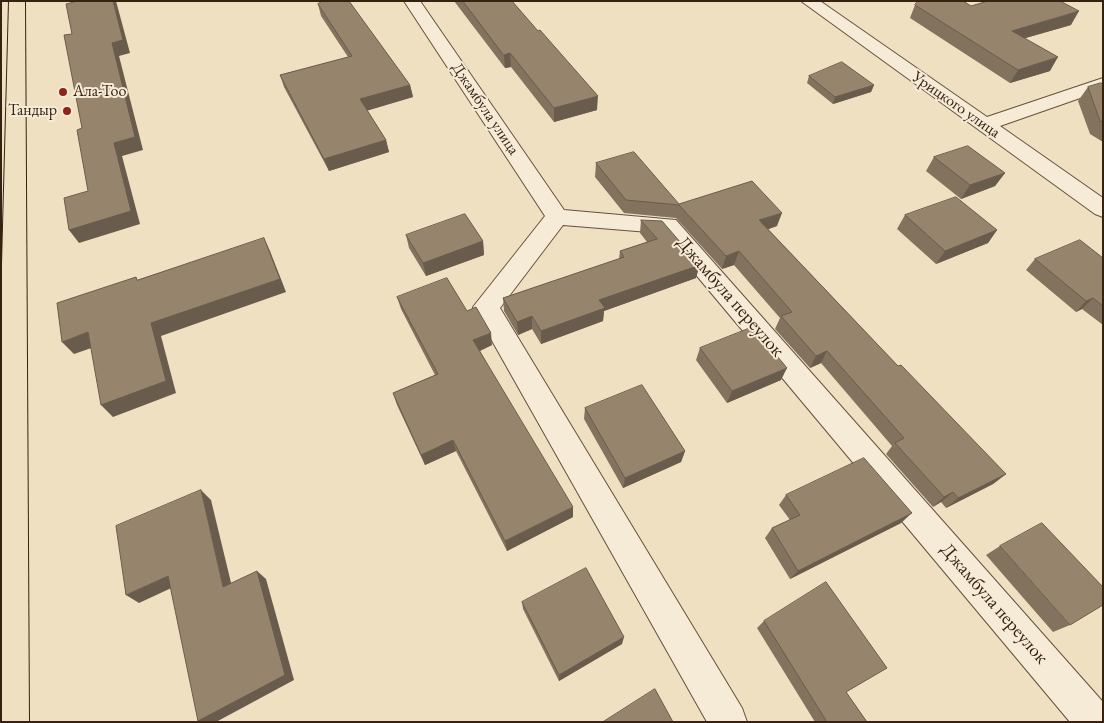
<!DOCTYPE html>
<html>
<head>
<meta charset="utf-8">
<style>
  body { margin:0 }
  #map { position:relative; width:1104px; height:723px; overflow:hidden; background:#f0e0c2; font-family:"EB Garamond",serif }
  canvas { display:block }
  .frame { position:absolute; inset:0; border:2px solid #372111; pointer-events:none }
</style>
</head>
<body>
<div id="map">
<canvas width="1104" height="723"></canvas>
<div class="frame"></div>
</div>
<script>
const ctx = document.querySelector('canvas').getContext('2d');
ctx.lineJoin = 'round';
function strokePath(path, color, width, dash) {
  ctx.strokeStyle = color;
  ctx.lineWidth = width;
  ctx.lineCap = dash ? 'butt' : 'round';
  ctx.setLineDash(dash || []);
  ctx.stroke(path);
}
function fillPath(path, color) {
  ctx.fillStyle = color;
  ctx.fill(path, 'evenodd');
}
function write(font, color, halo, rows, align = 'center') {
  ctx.font = font + ' "EB Garamond",serif';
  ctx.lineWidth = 4;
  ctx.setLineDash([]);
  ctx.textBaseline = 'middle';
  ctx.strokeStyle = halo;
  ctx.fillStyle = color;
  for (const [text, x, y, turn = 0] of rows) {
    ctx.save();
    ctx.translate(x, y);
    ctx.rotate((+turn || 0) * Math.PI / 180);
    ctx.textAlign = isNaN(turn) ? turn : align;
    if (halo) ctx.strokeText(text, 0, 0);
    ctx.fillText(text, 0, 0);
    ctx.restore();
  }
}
const minor = new Path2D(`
  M404,1H420L564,210L676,220L1103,702V722H1070L661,233L563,225L500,308L742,708L747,722H707L473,307L545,216Z
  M801,1H820L987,117L1103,78V90L1000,126L1103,198V217L1095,214Z`);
const major = new Path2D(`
  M9,1H25L29,722H1V301Z`);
strokePath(minor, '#65513d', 2);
strokePath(major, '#372111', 2);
fillPath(minor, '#f5ebd7');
fillPath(major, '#f0e0c2');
fillPath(new Path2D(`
  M454,1H512L597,110L554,122L511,67L505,68Z
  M318,4L410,85L413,97L367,110L386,140L389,152L329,171L284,87L280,75L348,57L321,16Z
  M915,5L971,6L1071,25L1025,38L1050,71L1010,83L910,18Z
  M809,76L874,85L871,92L833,104L807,83Z
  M1103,84V142L1090,134L1078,101L1088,87Z
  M934,157L1005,173L995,186L961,199L926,171Z
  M596,163L679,204L777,226L768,229L898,366L1006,474L993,484L946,508L941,502L933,507L886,454L892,446L821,363L810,368L775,329L780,318L734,265L722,269L676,218L624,213L595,177Z
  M905,215L997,230L988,243L936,264L897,229Z
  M641,220L696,278L604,311L603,321L541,344L532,329L518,335L504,311L503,298L619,259L620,251L647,242L640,233Z
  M406,235L483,241L484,255L426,276L409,248Z
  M1103,258V325L1082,309L1076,312L1026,270L1035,259Z
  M397,297L467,311L492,345L480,351L573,517L507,551L456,451L425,465L397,405L393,393L435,375L401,309Z
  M700,348L781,380L727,403L696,360Z
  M585,408L685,451L681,462L623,488L584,419Z
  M786,495L901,523L790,579L765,538L772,528L790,520L779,505Z
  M1000,546L1070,625L1053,632L986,555Z
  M522,602L622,644L559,681L523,609Z
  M764,621L846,692L867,722H815L757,628Z`), '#82725e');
fillPath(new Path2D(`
  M113,1H116L130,53L119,56L143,150L122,156L140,224L79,243L69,230L114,143L112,43Z
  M1079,11L1071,25L1005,44L1012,31Z
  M510,53L511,67L505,68L504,55Z
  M1058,57L1050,71L1010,83L1018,70Z
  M410,85L413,97L363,112L360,99Z
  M874,85L871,92L833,104L835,97Z
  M598,96L597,110L554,122V108Z
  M386,140L389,152L329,171L324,159Z
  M1005,173L995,186L961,199L970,185Z
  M782,213L777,226L755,234L759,220Z
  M997,230L988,243L936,264L945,251Z
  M264,238L270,251L286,292L161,336L176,393L113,417L101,405L151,323Z
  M483,241L484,255L426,276L423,263Z
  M739,251L734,265L722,269L726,256Z
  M700,265L696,278L604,311L603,321L541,344V331L599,300Z
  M1093,298L1082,309L1076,312L1086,301Z
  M532,316V329L518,335L517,322Z
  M88,332L100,345L74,354L62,342Z
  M491,333L492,345L475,353L473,340Z
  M827,351L821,363L810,368L816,356Z
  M787,368L781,380L727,403L732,391Z
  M453,440L456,451L425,465L421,455Z
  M685,451L681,462L623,488L625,478Z
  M1006,474L993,484L946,508L958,498Z
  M201,490L211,500L234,595L223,587Z
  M953,492L941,502L933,507L944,497Z
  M573,507V517L507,551L505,541Z
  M912,513L901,523L790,579L798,571Z
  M257,571L266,579L294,680L216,722H201L198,721Z
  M168,576L180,584L139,603L126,595Z
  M624,637L622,644L559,681V675Z`), '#6a5c4c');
const building = new Path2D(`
  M73,1H113L123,40L112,43L135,137L114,143L131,211L69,230L64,198L88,191L77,130L82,128L64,35L72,34L66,4L74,2Z
  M323,1H349L410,85L360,99L386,140L324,159L280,75L352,56L318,4Z
  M463,1H512L538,31L540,30L598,96L554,108L510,53L504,55Z
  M918,1H963L971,6L988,1H1060L1079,11L1012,31L1058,57L1018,70L915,5Z
  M842,62L874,85L835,97L809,76Z
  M1101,83L1103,84V122L1100,121L1088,87Z
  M968,146L1005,173L970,185L934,157Z
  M634,152L679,204L752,181L782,213L759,220L898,366L901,365L1006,474L958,498L953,492L944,497L895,443L904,438L827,351L816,356L781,316L792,312L739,251L726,256L679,205L626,200L596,163Z
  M956,197L997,230L945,251L905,215Z
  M465,214L483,241L423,263L406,235Z
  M641,220L662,221L700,265L599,300L605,308L541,331L532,316L517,322L503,298L624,257L620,251L657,239Z
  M264,238L280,279L151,323L166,381L101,405L88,332L62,342L57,303L136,277L137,280Z
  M1080,240L1103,258V306L1093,298L1086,301L1035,259Z
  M447,278L467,311L476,307L491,333L473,340L573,507L505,541L453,440L421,455L393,393L438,374L397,297Z
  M753,327L787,368L732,391L700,348Z
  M642,385L685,451L625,478L585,408Z
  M864,458L912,513L798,571L772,528L800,515L786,495Z
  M201,490L223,587L257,571L285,675L198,721L168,576L126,595L116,526Z
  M1042,523L1103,587V605L1070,625L1000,546Z
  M586,568L624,637L559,675L522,602Z
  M826,582L887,668L846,692L867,722H827L764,621Z
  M655,689L673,722H603Z`);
fillPath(building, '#97846d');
strokePath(building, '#6a5c4c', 1);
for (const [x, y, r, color] of [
  [63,92,5,"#8f2418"],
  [67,111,5,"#8f2418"]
]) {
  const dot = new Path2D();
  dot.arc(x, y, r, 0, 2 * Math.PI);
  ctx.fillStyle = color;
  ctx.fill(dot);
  strokePath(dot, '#f5ebd7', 2);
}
write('16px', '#372111', '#f5ebd7', [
  ["Ала-Тоо",73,92],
  ["Тандыр",57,111,"right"]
], 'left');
write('16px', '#372111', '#f5ebd7', [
  ["Урицкого улица",956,105,35],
  ["Джамбула улица",485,109,56]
]);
write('19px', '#372111', '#f5ebd7', [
  ["Джамбула переулок",730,297,49],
  ["Джамбула переулок",994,604,49]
]);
</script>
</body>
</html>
